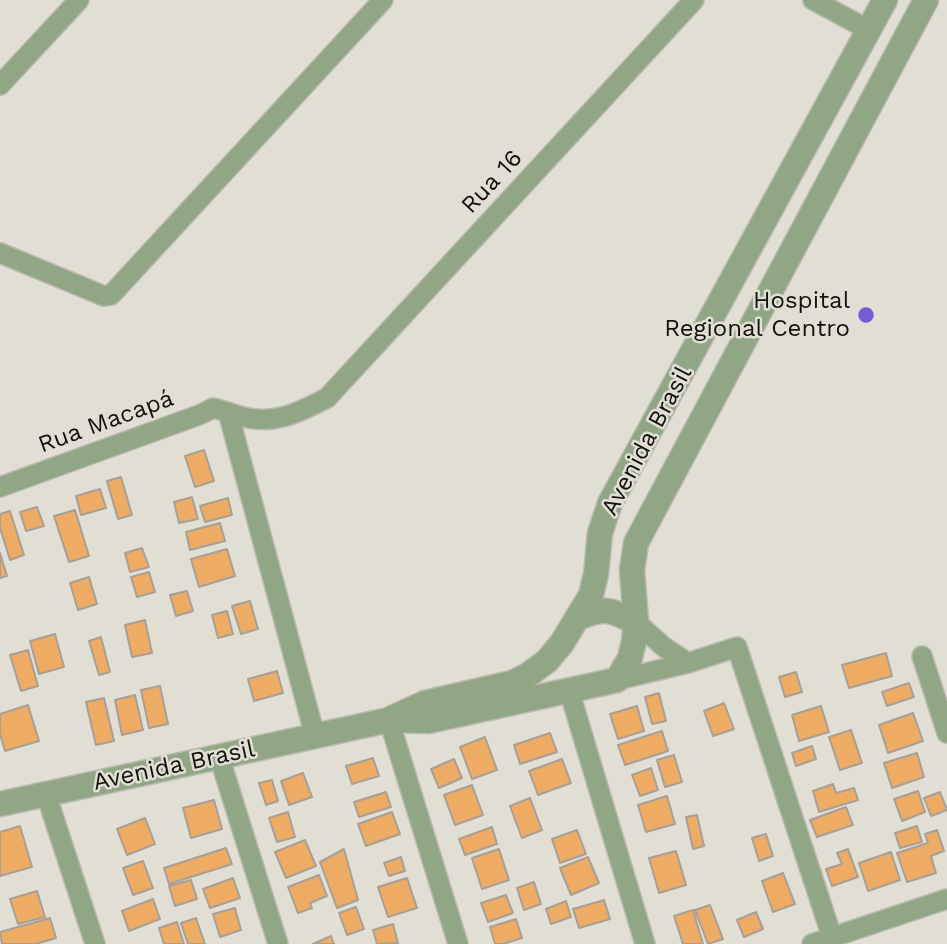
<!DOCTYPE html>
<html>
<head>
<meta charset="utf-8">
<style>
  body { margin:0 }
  canvas { display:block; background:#e1dfd4 }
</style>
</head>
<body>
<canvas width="947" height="944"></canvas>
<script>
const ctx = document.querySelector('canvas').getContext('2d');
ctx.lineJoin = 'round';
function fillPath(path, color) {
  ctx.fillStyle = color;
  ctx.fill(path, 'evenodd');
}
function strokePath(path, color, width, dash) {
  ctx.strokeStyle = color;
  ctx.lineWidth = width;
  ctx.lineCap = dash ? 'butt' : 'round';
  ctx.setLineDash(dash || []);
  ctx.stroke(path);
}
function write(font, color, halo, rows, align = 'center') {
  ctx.font = font + ' "Work Sans",sans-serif';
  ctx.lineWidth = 5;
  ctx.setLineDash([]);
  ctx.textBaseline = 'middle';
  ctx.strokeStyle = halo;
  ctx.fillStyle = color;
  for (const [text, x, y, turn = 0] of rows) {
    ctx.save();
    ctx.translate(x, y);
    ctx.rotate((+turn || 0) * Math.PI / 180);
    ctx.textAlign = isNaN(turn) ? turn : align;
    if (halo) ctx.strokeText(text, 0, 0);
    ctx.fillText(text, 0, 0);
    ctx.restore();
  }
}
const building = new Path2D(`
  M204,450L214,481L195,487L185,456Z
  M121,477L132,515L118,519L107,481Z
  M100,489L106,508L81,515L76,496Z
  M192,497L198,519L179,523L174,502Z
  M228,498L232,515L205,522L200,506Z
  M37,507L44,526L26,531L20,512Z
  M75,510L89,556L69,562L54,516Z
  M10,511L24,555L10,560L0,528V514Z
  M220,523L225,541L190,550L186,532Z
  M142,548L149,567L130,572L125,553Z
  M227,549L235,576L199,587L191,559Z
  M0,553L7,576L0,578Z
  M149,572L155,592L137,597L131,577Z
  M89,577L97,604L78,610L70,583Z
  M187,591L193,611L176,616L170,595Z
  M250,601L258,629L241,634L232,606Z
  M227,611L233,634L218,638L212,615Z
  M145,620L152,653L132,657L125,625Z
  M55,634L64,667L39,674L30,641Z
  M101,637L110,672L99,675L89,641Z
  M28,650L38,686L21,691L10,655Z
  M886,653L892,676L849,688L842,665Z
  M277,671L283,693L254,701L248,679Z
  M796,672L802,692L785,697L779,677Z
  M909,683L914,697L887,706L882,692Z
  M160,686L168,724L149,728L141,690Z
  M659,693L666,721L652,724L645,697Z
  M135,695L143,730L122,735L115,700Z
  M104,698L114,741L96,745L86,702Z
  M724,703L734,729L713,736L704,711Z
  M28,705L39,741L5,751L0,734V714Z
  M637,706L644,731L618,739L610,714Z
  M821,706L829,732L799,741L792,715Z
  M913,713L923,741L888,753L879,725Z
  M851,730L862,763L840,770L829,737Z
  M662,731L668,751L625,765L618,745Z
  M550,733L557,752L520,764L514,745Z
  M485,737L497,770L472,779L460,747Z
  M812,746L816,759L796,766L792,753Z
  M917,753L924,777L892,788L884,763Z
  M674,755L682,782L665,787L657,760Z
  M373,758L379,776L352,784L346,766Z
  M454,759L462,778L439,788L431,769Z
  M562,759L571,783L538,795L529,771Z
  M651,768L658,790L640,796L632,775Z
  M303,773L312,797L289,805L281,781Z
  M272,780L278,801L266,805L259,783Z
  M833,784L836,793L854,788L858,800L819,812L813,791Z
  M472,785L483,815L455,825L444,795Z
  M918,791L925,812L902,821L894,799Z
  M386,792L391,807L359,817L354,802Z
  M940,792L947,810L931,816L924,798Z
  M667,796L675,824L646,832L638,805Z
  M530,798L542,830L522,838L510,806Z
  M214,800L222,829L191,838L183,808Z
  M846,807L853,825L817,837L810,820Z
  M288,812L295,837L277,842L269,818Z
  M392,812L400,834L366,846L358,824Z
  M697,815L704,846L693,849L686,817Z
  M145,818L155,844L127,855L117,829Z
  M20,826L32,867L0,876V832Z
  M917,826L922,842L900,848L895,833Z
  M492,827L497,844L465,855L459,839Z
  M577,830L586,854L560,863L552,839Z
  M937,830L944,851L931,856L936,873L907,882L897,853L928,843L925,834Z
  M766,834L773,856L759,861L752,838Z
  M305,840L316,866L286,878L275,852Z
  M226,848L232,864L169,884L164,868Z
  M344,849L358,900L337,908L320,862Z
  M499,849L509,880L482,889L472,858Z
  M848,849L858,877L832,886L826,869L842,864L837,853Z
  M676,851L686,885L659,893L649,858Z
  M891,852L900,880L868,891L859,863Z
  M401,857L405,871L389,876L384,863Z
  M588,857L599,883L571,895L560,868Z
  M143,861L153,888L133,895L123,868Z
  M783,873L795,904L773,912L762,881Z
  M319,875L327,896L310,903L312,908L298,913L288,887Z
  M233,878L240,898L210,908L203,889Z
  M407,878L417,908L388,917L378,887Z
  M191,880L197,899L175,906L169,886Z
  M534,882L541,904L524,910L517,888Z
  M37,891L45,917L18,924L10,899Z
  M506,895L513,913L488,922L481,903Z
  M153,899L160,919L129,931L122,911Z
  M604,900L610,919L579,928L573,909Z
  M566,901L571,917L551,924L546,909Z
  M710,905L723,939L708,944L695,910Z
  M356,907L364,929L347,935L339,913Z
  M235,908L241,930L220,937L213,914Z
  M693,910L703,944H683L674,916Z
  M756,912L763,929L744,937L737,920Z
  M50,918L56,938L36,944H2L0,932Z
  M196,918L205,944H188L181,923Z
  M516,919L522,938L503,944H495L490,927Z
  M177,922L184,944H164L159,928Z
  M393,924L398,943L377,944L373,930Z
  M331,936L334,944H313Z`);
fillPath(building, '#edab63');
strokePath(building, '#a89f97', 2);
const minor = new Path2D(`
  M813,0L869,30
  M0,85L79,0
  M0,253L104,296L111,295L383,0
  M228,412L315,736
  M0,487L199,415L213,408C222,410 231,414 240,416C273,426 298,413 327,398L694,0
  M636,622L664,647L688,663
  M922,656L947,733
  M617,680L688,663L737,647L832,937
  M569,690L645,944
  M389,720L458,944
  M219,756L278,944
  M46,794L95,944
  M812,944L947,899`);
const tertiary = new Path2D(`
  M578,618C607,606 609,610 636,622
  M392,718L425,703L512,683L528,675L547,661L562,643L591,595L596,574L600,533L610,503L885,0
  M0,804L389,720L428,721L617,680L630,658L634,641L636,622L632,570L636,543L926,0`);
strokePath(minor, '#bcbab0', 22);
strokePath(tertiary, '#bcbab0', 27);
strokePath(minor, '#90a684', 19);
strokePath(tertiary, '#90a684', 24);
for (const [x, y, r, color] of [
  [866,315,9,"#785ad5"]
]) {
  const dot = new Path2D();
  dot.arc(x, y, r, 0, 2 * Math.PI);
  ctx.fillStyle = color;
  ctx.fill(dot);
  strokePath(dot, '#e1dfd4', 2.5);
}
write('24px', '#13120e', '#e1dfd4', [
  ["Rua 16",492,182,-47],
  ["Rua Macapá",106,422,-20],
  ["Avenida Brasil",647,441,-62],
  ["Avenida Brasil",174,766,-12]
]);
write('24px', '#13120e', '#e1dfd4', [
  ["Hospital",850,301],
  ["Regional Centro",850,329]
], 'right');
</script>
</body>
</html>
